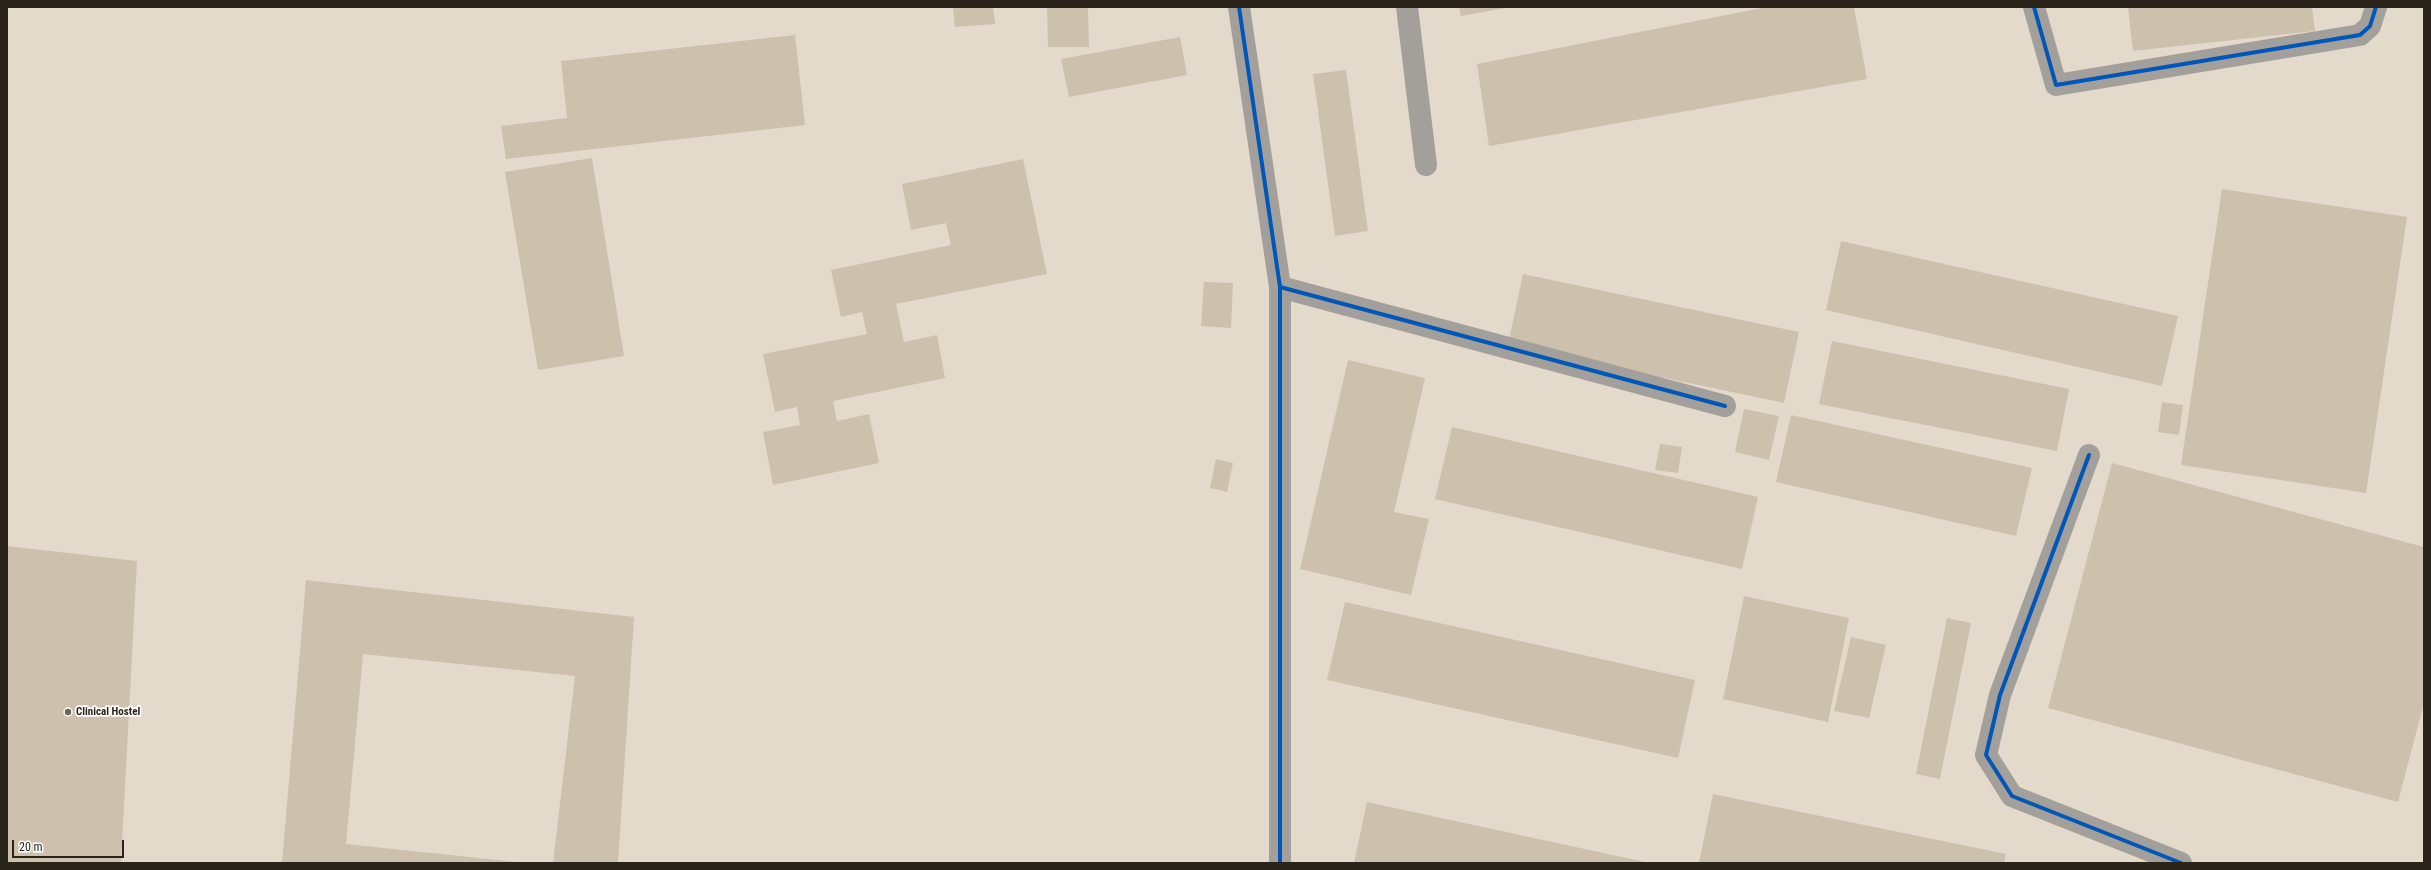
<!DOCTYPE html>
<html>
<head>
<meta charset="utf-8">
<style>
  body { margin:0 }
  #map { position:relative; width:2431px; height:870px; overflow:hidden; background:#e4dacc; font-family:"Roboto Condensed",sans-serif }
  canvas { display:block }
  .frame { position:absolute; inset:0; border:8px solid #2b241b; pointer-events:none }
  .scale { position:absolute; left:12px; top:840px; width:112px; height:18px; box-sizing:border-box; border:2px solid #2b241b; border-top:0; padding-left:5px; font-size:12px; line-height:14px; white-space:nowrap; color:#2b241b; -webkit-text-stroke:3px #fff; paint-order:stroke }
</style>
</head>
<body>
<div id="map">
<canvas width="2431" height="870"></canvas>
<div class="frame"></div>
<div class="scale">20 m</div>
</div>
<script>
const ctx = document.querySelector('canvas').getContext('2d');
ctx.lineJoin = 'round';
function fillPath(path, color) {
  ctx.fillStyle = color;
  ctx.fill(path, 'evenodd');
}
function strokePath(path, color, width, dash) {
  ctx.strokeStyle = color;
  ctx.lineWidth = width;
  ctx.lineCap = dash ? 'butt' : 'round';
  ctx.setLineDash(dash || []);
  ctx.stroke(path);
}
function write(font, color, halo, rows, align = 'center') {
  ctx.font = font + ' "Roboto Condensed",sans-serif';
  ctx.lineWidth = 3.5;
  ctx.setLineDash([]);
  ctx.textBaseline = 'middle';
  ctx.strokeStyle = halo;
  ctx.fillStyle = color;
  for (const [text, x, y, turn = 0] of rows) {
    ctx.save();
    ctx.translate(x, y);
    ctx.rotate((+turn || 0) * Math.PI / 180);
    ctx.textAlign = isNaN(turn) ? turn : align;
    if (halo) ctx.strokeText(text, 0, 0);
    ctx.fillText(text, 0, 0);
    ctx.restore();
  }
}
fillPath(new Path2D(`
  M953,7H993L995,24L955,27Z
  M1047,7H1088L1089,47H1048Z
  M1459,7H1505V8L1461,16Z
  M1767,7H1854L1867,79L1489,146L1477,64Z
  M2128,7H2312L2315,31L2133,51Z
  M795,35L805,125L506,159L501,126L567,118L561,61Z
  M1180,37L1187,75L1069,97L1061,59Z
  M1346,70L1368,231L1335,236L1313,74Z
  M592,158L624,356L538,370L505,172Z
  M1023,159L1047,274L896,304L904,342L937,335L945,378L833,401L837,421L869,414L879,463L773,485L763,432L800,425L797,407L775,412L763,354L867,334L862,312L841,317L831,270L951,245L946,223L911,230L902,184Z
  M2222,189L2407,217L2366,493L2181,465Z
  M1841,241L2178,316L2162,386L1826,310Z
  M1523,274L1799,332L1784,403L1508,345Z
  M1204,282L1233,283L1231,328L1201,326Z
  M1832,341L2069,389L2057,451L1819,404Z
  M1348,360L1425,378L1394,512L1429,519L1411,595L1300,569Z
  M2162,402L2183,405L2179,435L2158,432Z
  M1744,409L1779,416L1769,460L1735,452Z
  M1791,415L2032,468L2016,536L1776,482Z
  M1452,427L1758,497L1742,569L1435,499Z
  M1660,444L1682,447L1678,473L1655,470Z
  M1216,459L1233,463L1227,492L1210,488Z
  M2112,463L2424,547V703L2398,802L2048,708Z
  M7,546L137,561L121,863H7Z
  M306,580L634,617L618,863H553L575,676L363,654L346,844L526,863H282Z
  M1744,596L1849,618L1828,722L1723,699Z
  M1345,602L1695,680L1678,758L1327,680Z
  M1947,618L1971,623L1940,779L1916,774Z
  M1851,637L1886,645L1869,718L1834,711Z
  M1713,794L2006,854L2004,863H1699Z
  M1367,802L1645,862V863H1354Z`), '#cdc0ad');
strokePath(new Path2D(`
  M1239,7L1280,287V863
  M1407,7L1426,165
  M2034,7L2056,85L2360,35L2370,26L2376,7
  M1280,287L1725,406
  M2089,455L2000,695L1986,755L2012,796L2181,863`), '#a3a09b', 22);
strokePath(new Path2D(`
  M1239,7L1280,287V863
  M2034,7L2056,85L2360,35L2370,26L2376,7
  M1280,287L1725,406
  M2089,455L2000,695L1986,755L2012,796L2181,863`), '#0057b8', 4);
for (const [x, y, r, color] of [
  [68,712,4,"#6c6459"]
]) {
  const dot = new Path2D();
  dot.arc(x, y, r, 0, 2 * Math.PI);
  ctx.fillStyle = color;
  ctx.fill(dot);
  strokePath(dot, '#fff', 1.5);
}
write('bold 11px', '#2b241b', '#fff', [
  ["Clinical Hostel",76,712]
], 'left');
</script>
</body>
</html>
